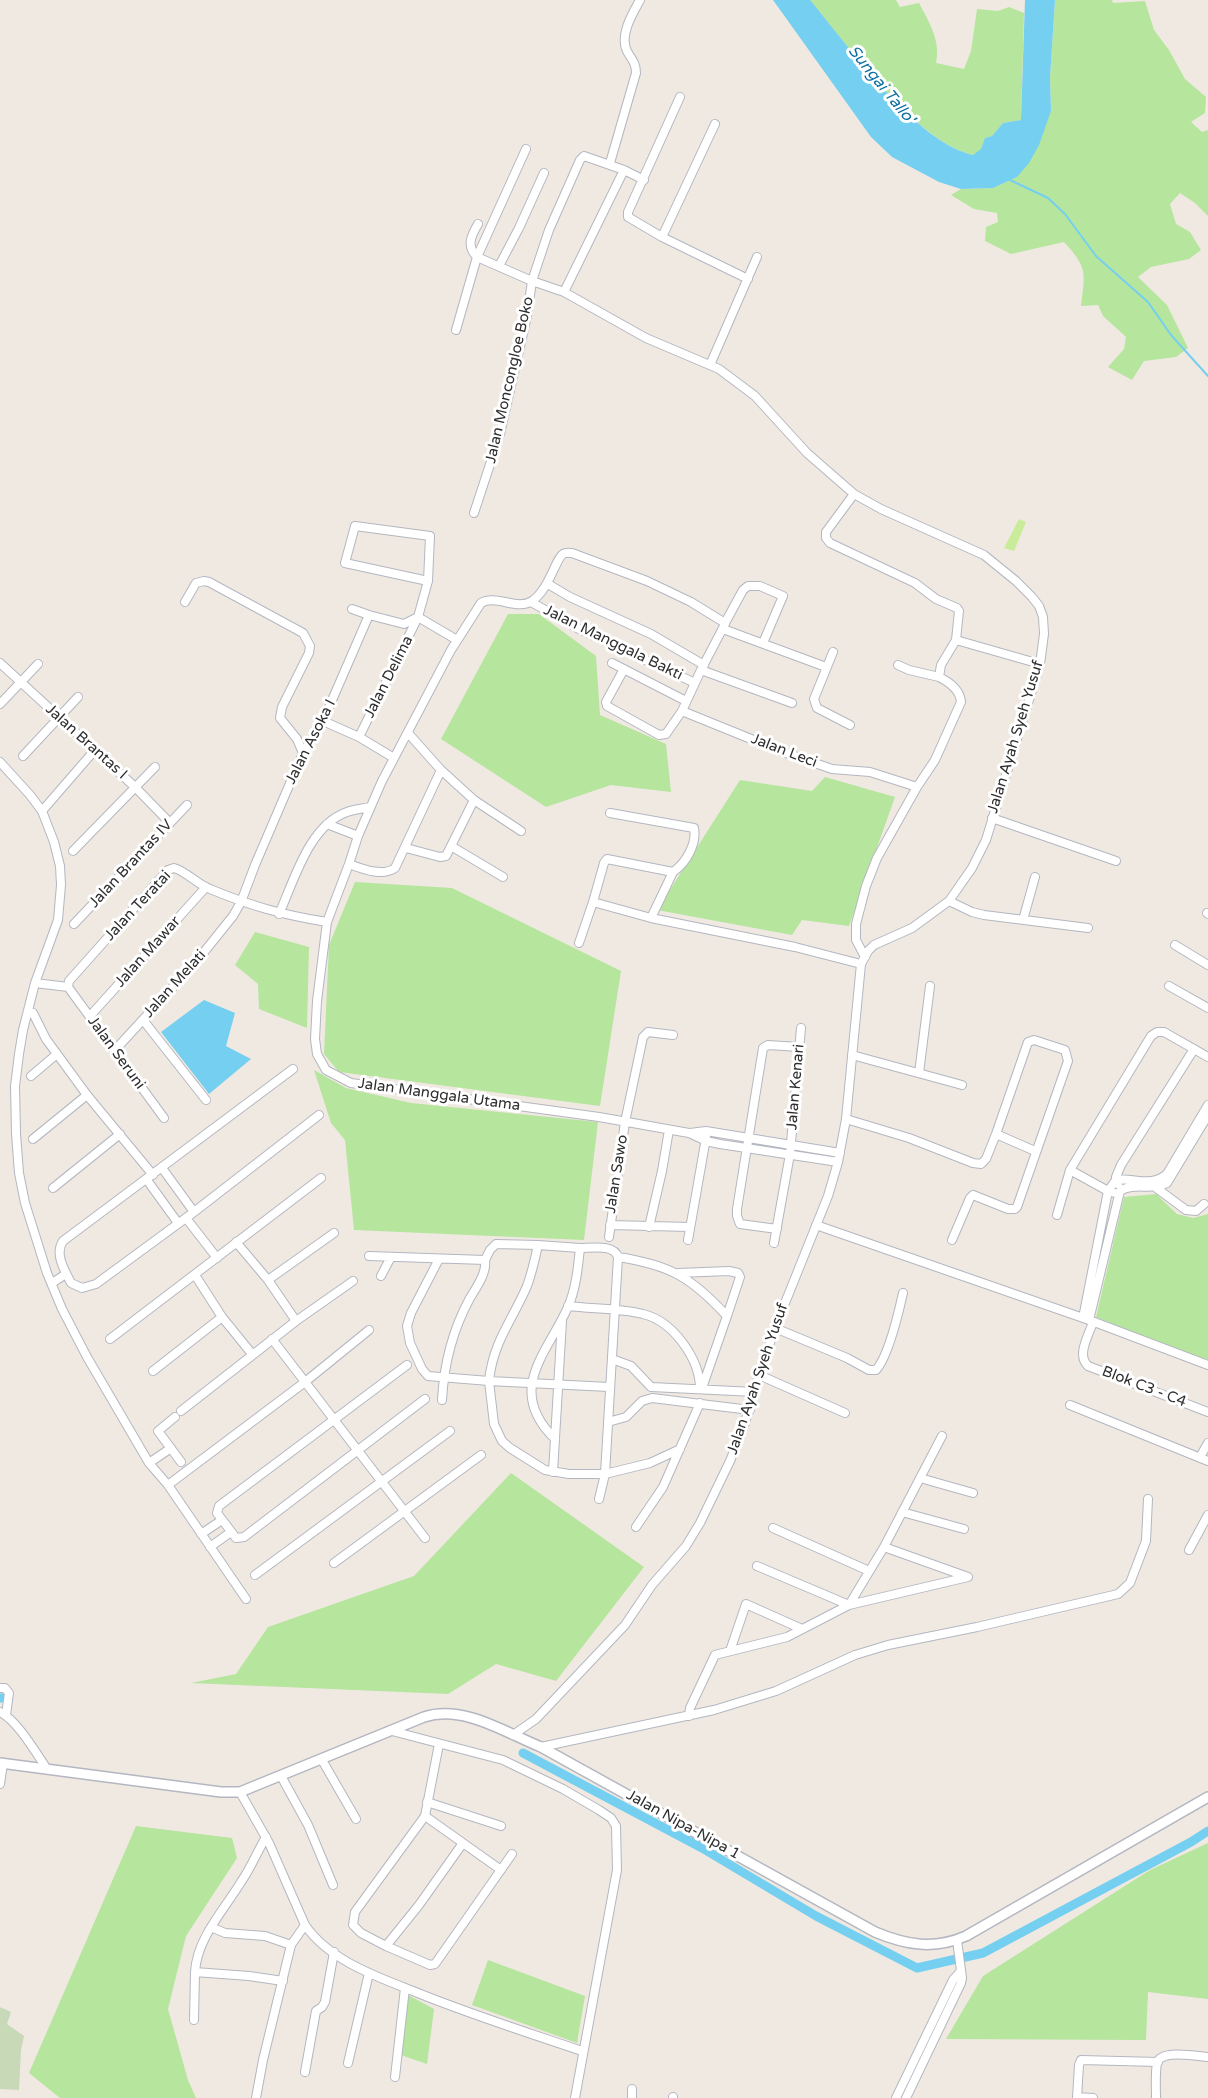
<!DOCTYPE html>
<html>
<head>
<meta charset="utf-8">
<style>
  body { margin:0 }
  canvas { display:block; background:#efe9e1 }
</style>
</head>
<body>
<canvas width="1208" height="2098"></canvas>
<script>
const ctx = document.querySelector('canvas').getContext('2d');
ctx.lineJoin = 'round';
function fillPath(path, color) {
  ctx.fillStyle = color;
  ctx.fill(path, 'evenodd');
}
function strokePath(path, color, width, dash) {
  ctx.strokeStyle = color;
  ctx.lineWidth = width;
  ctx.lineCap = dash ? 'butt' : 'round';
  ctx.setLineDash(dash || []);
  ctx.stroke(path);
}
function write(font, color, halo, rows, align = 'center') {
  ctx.font = font + ' "Varela Round",sans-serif';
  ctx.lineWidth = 6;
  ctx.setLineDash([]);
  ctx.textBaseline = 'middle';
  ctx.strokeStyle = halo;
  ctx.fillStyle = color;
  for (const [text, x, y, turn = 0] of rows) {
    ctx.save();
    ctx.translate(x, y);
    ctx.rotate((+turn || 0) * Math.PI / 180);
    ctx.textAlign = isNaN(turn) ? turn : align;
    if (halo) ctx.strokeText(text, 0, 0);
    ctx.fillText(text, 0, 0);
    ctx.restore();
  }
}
fillPath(new Path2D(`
  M810,0H896L900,7L919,3C929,22 941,41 936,63L964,69L971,51L977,9L998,11L1009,7L1024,13L1021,120L1003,123L992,136L985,138L981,150L973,155C915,141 848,46 810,0Z
  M1055,0H1112L1113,3L1145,1L1154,30L1169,50L1185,79L1206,97L1205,113L1191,122L1202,132L1208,130V216L1195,203L1180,193L1170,204L1176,224L1190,232L1201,250L1189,259L1151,267L1138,277L1167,305L1188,348L1176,357L1144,361L1132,380L1108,367L1124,349L1126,337L1103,316L1098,305L1081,306C1085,273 1088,268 1064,242L1011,254L985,241L986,227L998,222L997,213L974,209L951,195L961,189L993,188L1017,177L1051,111L1050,77Z
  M508,614H539L596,656L600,715L666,744L671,792L611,785L546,807L441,739Z
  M825,777L895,797L849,926L802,920L792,935L657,910L740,780L812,791Z
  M355,882L452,888L621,971L600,1106L339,1072L324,1054L329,945Z
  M255,932L309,947L307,1028L259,1009L258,984L235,965Z
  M314,1070L346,1088L411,1103L598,1122L584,1240L354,1230L345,1140L331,1123Z
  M1156,1194L1177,1214L1193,1218L1208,1214V1360L1181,1352L1096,1317L1124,1197Z
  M511,1473L644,1567L556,1681L496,1664L448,1694L191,1683L236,1674L268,1627L414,1576Z
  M136,1826L232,1838L237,1858L186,1936L168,2009L188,2080L196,2098H60L29,2073Z
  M1208,1843V1999L1148,1992L1146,2040L946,2039L983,1976L1150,1870Z
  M488,1960L585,1996L577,2043L472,2005Z
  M408,1995L434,2009L427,2064L398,2054Z`), '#b6e59e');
fillPath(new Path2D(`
  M0,2007L11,2012L7,2024L24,2036L21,2050L19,2090L0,2089Z`), '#c8d9b8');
fillPath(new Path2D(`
  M1019,519L1026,522L1014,551L1004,548Z`), '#c9ec9a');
fillPath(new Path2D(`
  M773,0H810C848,45 915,142 973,155L981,149L985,138L992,136L1003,123L1021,120L1025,0H1055L1050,77L1051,111L1039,145L1029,163L1017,177L993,188L961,189L939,182L892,157L871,137Z
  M204,1000L235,1013L226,1046L251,1059L209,1094L161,1032Z`), '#75cff0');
strokePath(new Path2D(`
  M1010,180L1048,198L1065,214L1096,256L1148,302L1171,335L1208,376`), '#75cff0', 2);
strokePath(new Path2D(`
  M0,1698H3
  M523,1753L702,1848L816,1916L917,1968L983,1953L1191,1842L1208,1831`), '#75cff0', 9);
const minor = new Path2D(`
  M680,97L628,212V217L662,237L748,279
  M610,163L636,73C636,62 631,59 627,51C619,35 633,13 640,0
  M624,170L644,180
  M662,237L715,124
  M499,266L519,228L544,173
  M456,330L477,257C466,246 471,236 478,224
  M710,365L757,257
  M854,494L826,532V538L830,543L915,583L936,599L957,608L959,611L956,640L941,665L939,677C949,682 960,689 961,702L935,760L917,787L877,858L866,886L856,924V940L865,957
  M474,513L500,434L527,316L532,281L549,230L580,160L584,156L624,170L564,292
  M355,526L430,536L428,581L345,563Z
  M548,584L570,597L651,634L704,665
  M185,602L196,583L204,581L209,582L303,633L310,646L309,653L282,707L280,718L297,739L303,753
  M531,602L577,628L695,683
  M352,609L369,615
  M418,617L457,640
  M723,629L826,667
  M956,640L1040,664
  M763,643L783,596L760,586H748L743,590L725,623L691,602L647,581L572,553C570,553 566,552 563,554C556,558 549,590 532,601C517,611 496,594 481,603L451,650L382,781L358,836L349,864L327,922L317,1001L315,1039L317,1054L326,1070L351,1083L599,1117L689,1133L706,1141L720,1144L838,1162
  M833,652L814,699L817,708L850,725
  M0,663L135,787L170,823
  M612,663L686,701
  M898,665L909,670L939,677
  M624,669L606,702L607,706L659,735L666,734L682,711L783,752L832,769L870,772L917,787
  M701,670L792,703
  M0,704L38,664
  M682,711L701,670L725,624
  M323,721L359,737L394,758
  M408,733L441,770L474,800L521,831
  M359,737L418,617L428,581
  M23,756L78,697
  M0,762L30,795L42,811L54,842L60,866L61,885L58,920L35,983L23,1030L19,1054L15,1086L16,1134L19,1173L25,1203L47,1273L62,1309L87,1357L149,1463L168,1485L246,1599
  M42,811L94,751
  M610,813L694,828C697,844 686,863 673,872L607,859L604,863L593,902L651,918L795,947L861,964
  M992,818L1116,861
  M327,824L358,836
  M451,846L503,877
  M406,848L440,857L446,856L474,800
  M73,851L155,767
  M349,864C363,869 382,877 395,868L441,770
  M949,901L972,912L984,915L1088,928
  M1207,913L1208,914
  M279,914C294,881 309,825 347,812C354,809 362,809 370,807
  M651,918L673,872
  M1023,920L1035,877
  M74,924L187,805
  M579,943L593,902
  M1175,945L1208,965
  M35,983L68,987
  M1169,986L1208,1008
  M68,987L69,981L168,870L174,868C187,872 197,884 210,889C251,906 283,915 327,922
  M68,987L164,1118
  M33,1013L46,1039L87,1095L153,1175
  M90,1016L206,887
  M143,1020L206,1100
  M115,1050L196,962L233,916L241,902L255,865L303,753L323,721L369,615L404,624L418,617
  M852,1055L962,1085
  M293,1069L63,1241C54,1254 65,1271 71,1283L82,1288L96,1284L194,1212L319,1115
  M919,1073L930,986
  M31,1076L57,1054
  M846,1119L909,1138L973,1163L981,1164L986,1159L996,1134L1028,1042L1034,1040L1065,1050L1068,1061L1017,1207L1015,1209H1008L973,1195L970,1198L952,1240
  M690,1133L706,1131L840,1153
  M996,1134L1035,1151
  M33,1139L87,1095
  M162,1168L194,1212
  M147,1180L178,1223
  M1118,1184L1116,1177L1121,1165L1194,1049
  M1155,1187L1186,1210L1196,1211L1204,1204
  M53,1188L120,1134
  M1118,1194L1108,1191L1070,1170L1151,1036L1157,1032H1164L1208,1057
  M1057,1215L1070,1170
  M186,1218L217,1258
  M610,1225L690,1227
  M816,1225L1089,1320L1208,1365
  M649,1227L662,1171L669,1130
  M777,1229L740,1224L737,1216V1209L763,1048L768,1045L799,1047
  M609,1237L625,1122L643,1037L648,1032L673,1035
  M688,1240L706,1138
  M236,1242L268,1280L296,1321
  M774,1243L790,1154L801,1028
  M538,1245L580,1248C578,1267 576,1289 568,1307C547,1354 505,1390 555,1439
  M580,1248C592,1248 614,1244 618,1257L605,1474L599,1499
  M369,1256L485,1260C487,1273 476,1288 470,1298C452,1331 444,1363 442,1400
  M618,1257C670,1265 691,1277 727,1316L702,1388
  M439,1259L411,1313L407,1326L410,1343L422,1369L428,1376L489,1381L494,1424L502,1441L510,1448L545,1470L569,1474H605L650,1463L680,1449
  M485,1260L490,1250L496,1244L538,1245C535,1259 532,1273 527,1286C512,1321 493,1342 489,1381L609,1387
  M678,1273L729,1271L738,1273L740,1277L727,1316
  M195,1275L222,1317L252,1354
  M381,1276L391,1257
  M268,1280L334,1233
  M52,1283L66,1274
  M568,1306C593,1309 620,1308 643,1314C673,1321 700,1359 700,1389
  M1083,1318L1108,1191L1116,1180C1133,1177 1152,1188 1167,1174L1208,1105
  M1089,1320L1120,1191C1133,1182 1153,1191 1167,1183L1208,1115
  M1093,1322C1089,1335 1076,1355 1088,1366L1208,1412
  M775,1328L847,1358L869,1370H876C888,1357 899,1311 903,1293
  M110,1339L321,1178
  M272,1339L425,1538
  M612,1359L631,1366L651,1387L755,1392
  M407,1365L219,1506L217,1513L236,1538L244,1537L425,1399
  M153,1371L222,1317
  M759,1375L845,1413
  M1070,1405L1208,1461
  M181,1411L296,1321L353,1281
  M175,1417L158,1431L181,1462
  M608,1422L626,1417L642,1401L652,1398L750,1410
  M1200,1457L1208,1443
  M149,1463L171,1448
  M553,1472L562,1321
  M920,1478L973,1493
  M168,1485L305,1382L369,1330
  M902,1512L964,1529
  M636,1527L663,1487L700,1403
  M773,1528L869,1571
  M201,1534L222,1520
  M210,1547L231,1532
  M884,1547L968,1577L849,1605Z
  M884,1547L942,1436
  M1189,1550L1208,1515
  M334,1563L481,1455
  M255,1575L450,1431
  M730,1651L746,1604L802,1629
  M0,1688H5L9,1693L6,1715
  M0,1712C17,1720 36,1753 47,1769
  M689,1716L690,1708L715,1655L787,1637L849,1605L757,1566
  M392,1731L503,1760L563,1789L599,1810L611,1818L616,1826L617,1870L575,2098
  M513,1735L536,1719L625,1625L652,1585L686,1546L700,1523L730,1461L743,1429L759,1375L775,1328L828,1196L838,1162L846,1119L861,964L868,951L874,945L912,928L949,901L972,868L986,840L1040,664L1044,634L1043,617L1039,606L1032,597L1016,581L984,555L881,509L854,494L807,453L755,396L719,369L646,338L564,292L532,281L477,257L526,149
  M541,1747L714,1710L776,1691L855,1655L888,1645L977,1627L1118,1594L1130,1583L1146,1541L1148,1499
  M322,1760L356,1819
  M281,1776L308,1825L333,1885
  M0,1784L3,1763
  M240,1792L269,1843L305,1925C329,1960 375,1976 413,1991C469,2014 526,2032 582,2051
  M427,1802L501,1826
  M425,1816L501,1870
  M463,1843L419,1905L386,1946L430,1965L435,1964L512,1854
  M211,1927L225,1933L265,1936L291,1945L263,2060L256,2098
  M291,1945L305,1925
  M386,1946L361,1933L353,1925L355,1912L425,1816L439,1744
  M195,1972C197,1938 224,1910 241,1882C251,1868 257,1852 266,1837
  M194,2020L195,1972L249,1976L283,1981
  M348,2063L369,1973
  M305,2072L316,2011L322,2007L325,2002L334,1952
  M395,2077L405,1988
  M673,2097V2098
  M1077,2097L1093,2098
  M632,2098V2089
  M896,2098L953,1980L960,1972
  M906,2098L961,1983L962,1978L957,1940
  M1077,2098L1079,2065L1081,2060L1158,2062
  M1156,2098C1156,2087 1155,2074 1157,2063C1161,2049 1196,2056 1208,2057`);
const tertiary = new Path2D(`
  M0,1763L221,1792H240L424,1717C463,1704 506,1733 541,1747L875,1932C906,1945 934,1950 966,1936L1208,1797`);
strokePath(minor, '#b4b7c1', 10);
strokePath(tertiary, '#b4b7c1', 12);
strokePath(minor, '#fff', 8);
strokePath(tertiary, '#fff', 9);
write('15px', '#2e2e2e', '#fff', [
  ["Jalan Moncongloe Boko",510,380,-77],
  ["Jalan Manggala Bakti",613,643,26],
  ["Jalan Delima",389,677,-63],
  ["Jalan Ayah Syeh Yusuf",1016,737,-73],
  ["Jalan Brantas I",86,742,42],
  ["Jalan Asoka I",311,742,-63],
  ["Jalan Leci",784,751,21],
  ["Jalan Brantas IV",131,864,-47],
  ["Jalan Teratai",138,906,-47],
  ["Jalan Mawar",148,952,-48],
  ["Jalan Melati",175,984,-48],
  ["Jalan Seruni",116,1053,54],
  ["Jalan Kenari",796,1087,-85],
  ["Jalan Manggala Utama",439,1095,8],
  ["Jalan Sawo",617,1174,-81],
  ["Jalan Ayah Syeh Yusuf",758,1379,-71],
  ["Blok C3 - C4",1144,1387,21],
  ["Jalan Nipa-Nipa 1",683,1825,29]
]);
write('italic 16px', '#0d6fa3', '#fff', [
  ["Sungai Tallo'",881,85,51]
]);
</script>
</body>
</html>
